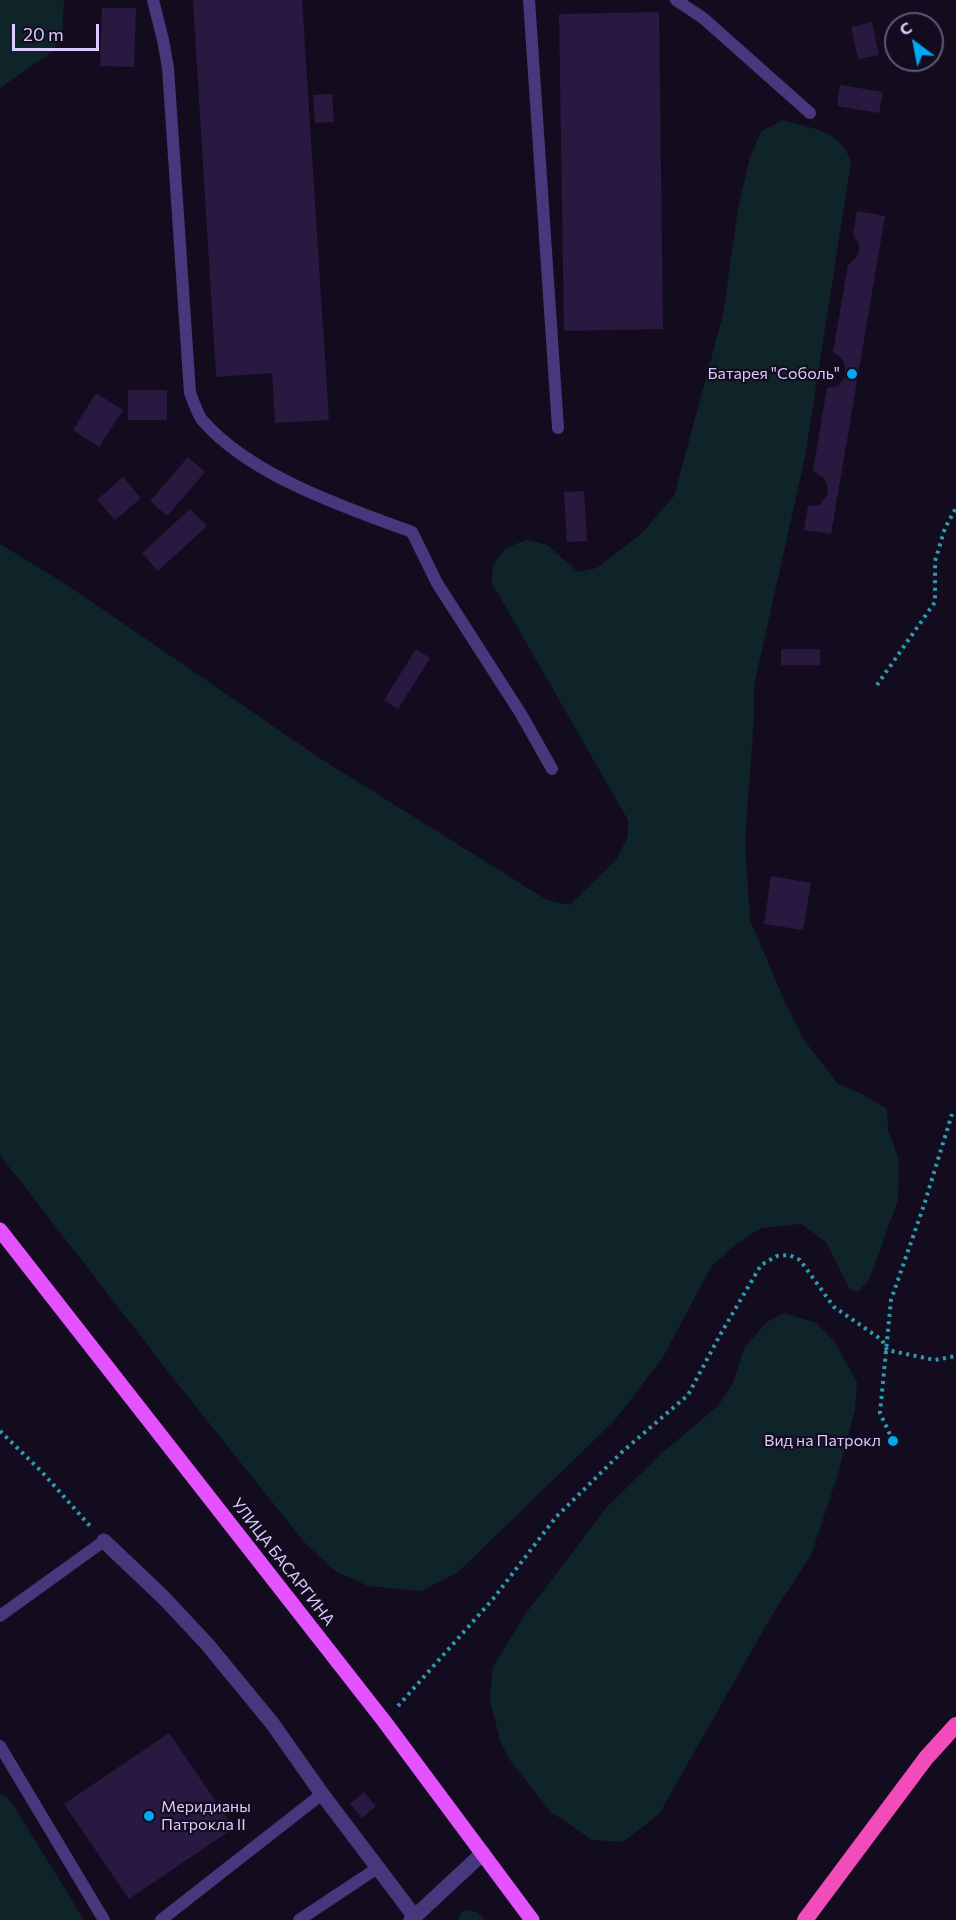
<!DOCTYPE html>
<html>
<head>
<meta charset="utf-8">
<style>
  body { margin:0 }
  #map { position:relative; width:956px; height:1920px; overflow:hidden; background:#130c1f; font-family:Commissioner,sans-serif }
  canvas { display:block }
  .north { position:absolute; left:884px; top:12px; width:60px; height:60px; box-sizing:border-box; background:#130c1f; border:2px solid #635879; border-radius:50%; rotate:328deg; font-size:16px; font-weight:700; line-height:24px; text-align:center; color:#dbcaff }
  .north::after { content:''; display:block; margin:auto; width:21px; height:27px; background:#00a7f5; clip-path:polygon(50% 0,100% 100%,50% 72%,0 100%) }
  .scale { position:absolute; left:12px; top:24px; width:87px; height:27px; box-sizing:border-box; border:3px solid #dbcaff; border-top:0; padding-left:8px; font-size:18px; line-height:21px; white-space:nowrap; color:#dbcaff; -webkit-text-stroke:4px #130c1f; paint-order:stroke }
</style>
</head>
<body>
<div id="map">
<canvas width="956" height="1920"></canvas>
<div class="north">С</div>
<div class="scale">20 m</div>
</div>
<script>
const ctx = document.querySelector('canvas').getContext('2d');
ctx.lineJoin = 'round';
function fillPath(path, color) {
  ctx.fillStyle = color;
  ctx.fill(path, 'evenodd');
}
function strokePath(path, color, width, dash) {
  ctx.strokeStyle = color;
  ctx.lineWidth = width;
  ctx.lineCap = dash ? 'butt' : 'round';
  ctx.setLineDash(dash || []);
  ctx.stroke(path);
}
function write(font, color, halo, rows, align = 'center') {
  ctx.font = font + ' Commissioner,sans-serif';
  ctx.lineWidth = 4.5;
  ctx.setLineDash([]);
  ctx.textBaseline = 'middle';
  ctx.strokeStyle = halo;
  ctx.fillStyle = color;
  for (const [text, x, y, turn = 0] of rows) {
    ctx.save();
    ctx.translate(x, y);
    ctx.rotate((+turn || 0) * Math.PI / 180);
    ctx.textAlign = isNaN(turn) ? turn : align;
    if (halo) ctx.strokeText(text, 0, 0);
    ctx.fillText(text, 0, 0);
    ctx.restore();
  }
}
fillPath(new Path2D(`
  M0,0H64L62,36L53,51L0,88Z
  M782,120C812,129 840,129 851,162L805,457L754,686V718L745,841L750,920L785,1002L804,1040L838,1084L860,1093L887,1109L888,1129L899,1161L898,1200L869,1280L857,1292L849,1288L826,1242L801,1224L761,1228L736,1244L711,1267L663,1357L615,1420L457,1573L421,1591L368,1586L335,1571L305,1543L170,1374L0,1155V544L67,585L321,759L547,900L570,905L617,859L628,836V820L492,583L493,565L506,548L526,540L547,545L578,572L597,568L642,533L674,496L723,315L738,209L750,157L761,132Z
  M784,1313L816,1323L834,1341L857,1382L855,1410L838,1474L811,1555L772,1615L659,1814L623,1842L592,1840L550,1811L509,1759L500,1740L490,1701L493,1667L524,1616L607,1507L662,1453L718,1406L733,1383L744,1348L767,1322Z
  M0,1793L7,1797L14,1806L84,1920H0Z
  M466,1910L477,1912L485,1920H459L460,1914Z`), '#0f2429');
fillPath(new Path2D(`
  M193,0H302L329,420L275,423L272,373L216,377Z
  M102,8H136L134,67L100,66Z
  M659,12L663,329L564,331L559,14Z
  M872,22L879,55L858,59L851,27Z
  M840,85L883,92L879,113L837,106Z
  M332,94L334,122L315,123L313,95Z
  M857,211L885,216L831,534L804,530L808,506L820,505L827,495L828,489L824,478L813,471L827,388L838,386L845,377V365L842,359L833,352L848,265L857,257L859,251V245L853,234Z
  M128,390H167V420H128Z
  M96,393L123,410L99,447L73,430Z
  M188,457L205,472L167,516L150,501Z
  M123,477L141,498L115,520L97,500Z
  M584,491L587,541L567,542L564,492Z
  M190,509L207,526L158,571L142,553Z
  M416,649L430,658L398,709L384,700Z
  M781,649H820V665H781Z
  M771,876L811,883L803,930L764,924Z
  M169,1733L234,1828L129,1899L64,1804Z
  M364,1792L376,1806L362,1818L350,1804Z`), '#291840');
strokePath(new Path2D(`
  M877,685L935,602V561L945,528L956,508
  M0,1431L42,1472L90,1526
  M893,1441L880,1413L891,1300L924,1205L952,1114
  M398,1706L493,1599L556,1517L622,1452L688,1395L720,1335L761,1265L777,1256L789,1255L800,1260L834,1307L882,1340L887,1350L935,1360L956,1356`), '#2d9bb0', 4, [3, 4.5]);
strokePath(new Path2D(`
  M153,0L163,40L168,68L190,393C194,402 197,414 203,421C251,476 346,508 412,532L437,583L521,714L552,769
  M529,0L558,428
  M676,0L703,18L810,113
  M0,1616L104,1541
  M0,1746L104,1920
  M161,1920L322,1794
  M299,1920L379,1867`), '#49377e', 12);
strokePath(new Path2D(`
  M104,1541L164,1598L207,1644L272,1723L322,1794L415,1917
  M411,1920L483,1853`), '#49377e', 15);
strokePath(new Path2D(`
  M0,1230L384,1721L532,1920`), '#e451ff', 15);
strokePath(new Path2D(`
  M805,1920L926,1758L956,1725`), '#f24bba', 16);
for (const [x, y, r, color] of [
  [852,374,6,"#00a7f5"],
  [893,1441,6,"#00a7f5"],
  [149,1816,6,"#00a7f5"]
]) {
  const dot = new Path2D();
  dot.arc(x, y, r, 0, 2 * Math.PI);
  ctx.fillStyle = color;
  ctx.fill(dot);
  strokePath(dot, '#130c1f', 2);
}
write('16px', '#dbcaff', '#130c1f', [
  ["Батарея \"Соболь\"",840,374],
  ["Вид на Патрокл",881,1441],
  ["Меридианы",161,1807,"left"],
  ["Патрокла II",161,1825,"left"]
], 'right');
write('16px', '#dbcaff', '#130c1f', [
  ["УЛИЦА БАСАРГИНА",283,1562,52]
]);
</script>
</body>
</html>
